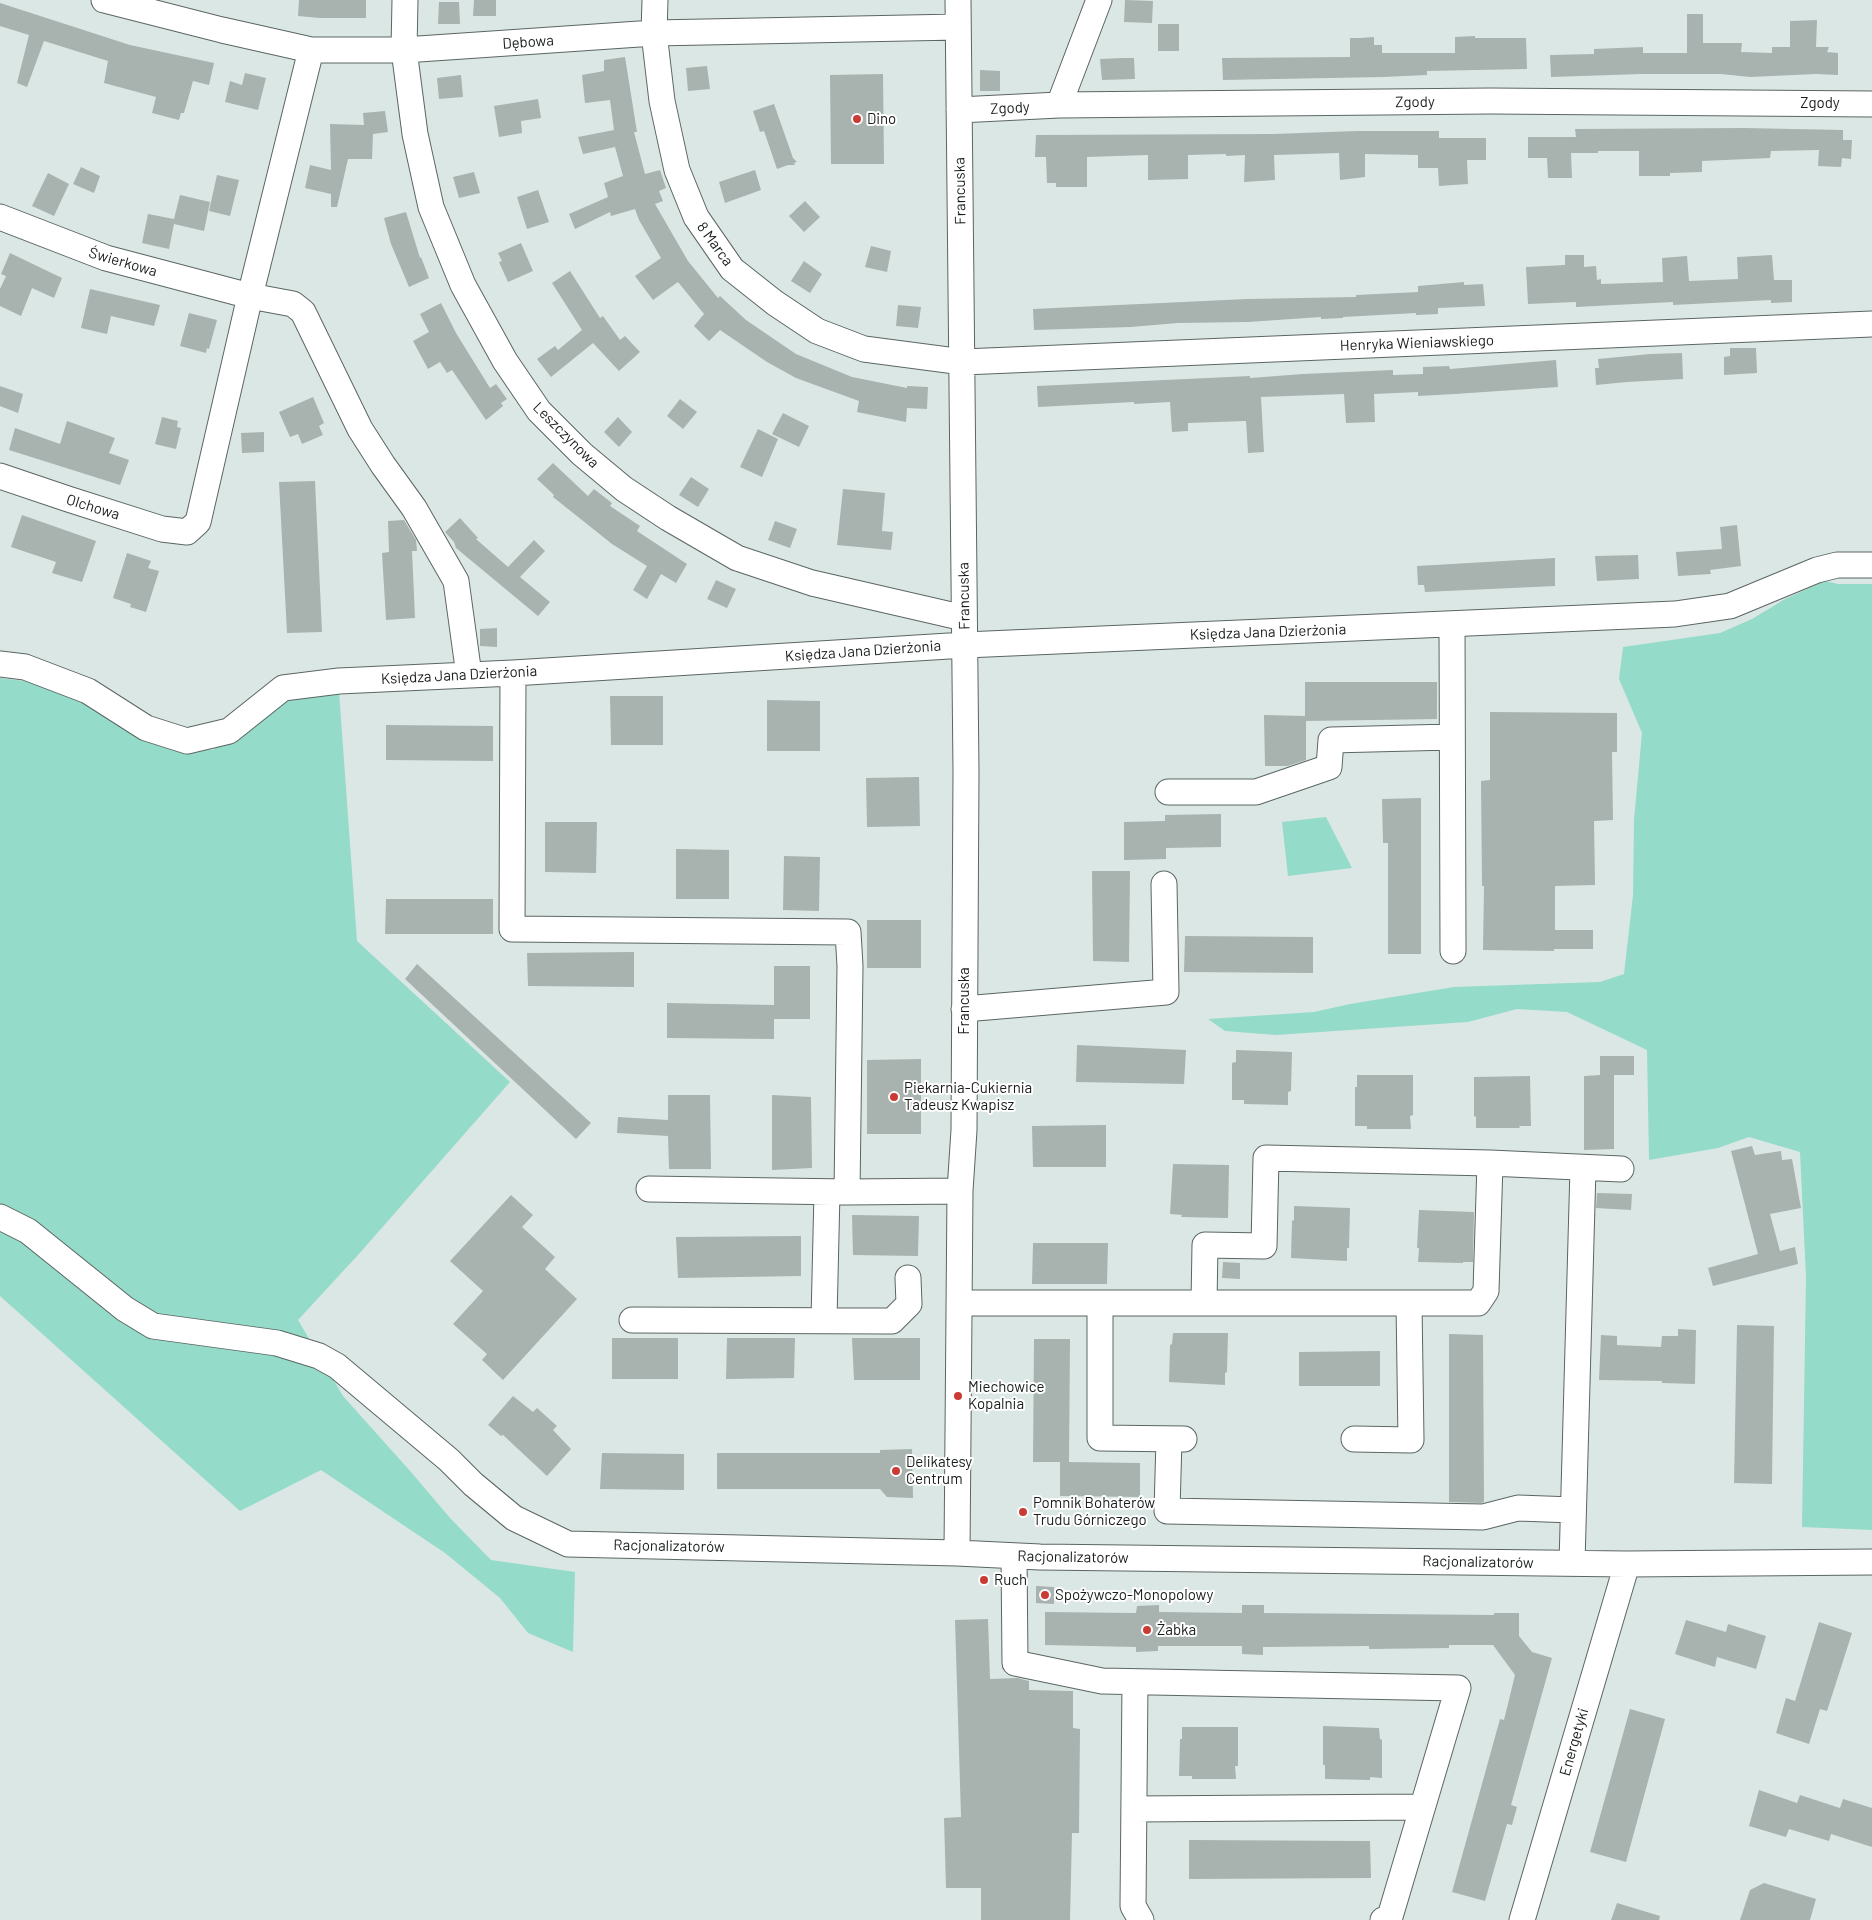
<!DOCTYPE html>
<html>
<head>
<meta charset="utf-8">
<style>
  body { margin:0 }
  canvas { display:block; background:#dbe7e4 }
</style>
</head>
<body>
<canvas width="1872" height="1920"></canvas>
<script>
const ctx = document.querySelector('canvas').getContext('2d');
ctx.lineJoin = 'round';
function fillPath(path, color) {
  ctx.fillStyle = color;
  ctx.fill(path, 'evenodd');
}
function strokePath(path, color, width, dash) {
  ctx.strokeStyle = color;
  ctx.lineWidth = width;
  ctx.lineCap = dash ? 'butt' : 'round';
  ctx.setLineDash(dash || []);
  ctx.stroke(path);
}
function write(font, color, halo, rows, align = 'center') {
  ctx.font = font + ' Barlow,sans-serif';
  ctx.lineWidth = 4;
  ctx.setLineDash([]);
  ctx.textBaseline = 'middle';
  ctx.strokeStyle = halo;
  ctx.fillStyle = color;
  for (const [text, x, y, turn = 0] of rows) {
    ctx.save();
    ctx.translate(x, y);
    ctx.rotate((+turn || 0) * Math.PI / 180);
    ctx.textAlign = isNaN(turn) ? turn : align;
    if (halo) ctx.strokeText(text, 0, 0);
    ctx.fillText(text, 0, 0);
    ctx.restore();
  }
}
fillPath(new Path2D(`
  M1825,581L1838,584H1872V1530L1802,1527L1806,1277L1800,1152L1749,1137L1718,1148L1649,1160L1647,1050L1567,1012L1517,1009L1468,1022L1276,1035L1225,1031L1208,1019L1314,1012L1350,1004L1454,987L1600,982L1624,974L1633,895L1634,820L1642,733L1619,679L1623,647L1720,633L1752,619L1785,599Z
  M0,678L24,681L80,697L159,746L212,750L247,730L285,697L339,691L357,941L510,1082L358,1255L298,1320L343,1396L411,1472L450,1518L491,1560L575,1572L573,1652L528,1633L500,1598L445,1553L321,1470L240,1511L0,1296Z
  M1326,817L1352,868L1288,876L1282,822Z`), '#95dbc9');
fillPath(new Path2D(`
  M299,0H366V18H320L298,16Z
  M474,0H496V16H473Z
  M1125,0L1153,1L1152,23L1124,22Z
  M439,2H459L460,24H438Z
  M0,3L130,45L214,63L209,85L193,81L184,113H181L179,120L152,113L156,97L104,83L108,61L44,41L27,87L17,83L29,35L0,26Z
  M1687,14H1703V43H1742L1741,52L1772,53V47H1790V21L1817,20L1816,47H1829L1827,52L1838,53V75L1816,74L1750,77L1721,74H1641L1551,77L1550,55L1594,54V49L1643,47V53H1687Z
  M1158,24H1179V51H1158Z
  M1475,36V38H1526L1527,69L1427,71V75L1383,77L1223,80L1222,58L1350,57V38H1360L1374,37V45H1382V53H1455V37Z
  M625,57L637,132H634L645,174L660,170L666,188L659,191L663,201L655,204L688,261L718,298L720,296L746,320L796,354L852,377L907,388V386L928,387L927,409L907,408L906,422L857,412L859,401L796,378L767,362L720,330L709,341L694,326L704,314L678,282L653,300L635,276L661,258L639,220L635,209L611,216L610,212L575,229L569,214L608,197L604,183L623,176L615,147L583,154L578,137L614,130L610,100L585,103L582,75L604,71V60Z
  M1123,58H1134L1135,79L1102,80L1100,59Z
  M707,66L710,89L688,91L686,68Z
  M980,70L1000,71V91H980Z
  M245,73L266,78L258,110L225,102L230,81L242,85Z
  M883,74L884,164H831L830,75Z
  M461,75L463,97L439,99L437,78Z
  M538,99L541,118L521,121L522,133L499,137L494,106Z
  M774,104L793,158L797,162L794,163L795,165H788L777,169L764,131L760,132L753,111Z
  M385,111L388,132L373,134L372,159H348L337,207H331V194L305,188L310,165L331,170L330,124L364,125L363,113Z
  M1744,128L1843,130V140H1852L1851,159L1842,158L1841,167L1818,166L1819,150L1771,151L1770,158L1702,161V172L1670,173V176H1639V151H1598V153H1571L1572,178H1548L1547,158H1528V137H1576L1575,129Z
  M1357,131H1439V138H1486V160H1467L1468,184L1439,186L1438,168H1418V155L1365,154V177L1340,180L1339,153L1274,155L1275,180L1244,182L1245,155L1226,156V154L1188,155V179L1148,180V155L1087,157V187H1056V183H1047L1046,157H1035L1036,135L1273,134Z
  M81,167L100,176L94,193L73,184Z
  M755,170L761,190L725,203L719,182Z
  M474,172L480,193L459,198L453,177Z
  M48,173L69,184L54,216L32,206Z
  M217,175L239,180L230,216L209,211Z
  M538,190L549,222L527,229L517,197Z
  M180,195L210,202L204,231L174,224L169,249L142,243L148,214L174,219Z
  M805,201L820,217L804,232L789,216Z
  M406,212L420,258L421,257L429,278L409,287L391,244L384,218Z
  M521,243L533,271L508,282L499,262L502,261L498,253Z
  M871,246L891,251L887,272L865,267Z
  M10,253L62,278L54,298L32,288L21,316L0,306V289L6,276L1,274Z
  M1565,255H1584V267L1596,266L1597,280L1601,279V284L1663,282L1662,258L1687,256L1689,281L1738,279L1737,257L1772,255L1774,280H1792V302L1771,303V300L1673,305V302L1576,307V302L1528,304L1526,267L1565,265Z
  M804,261L822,274L810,293L791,281Z
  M570,271L600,318L603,316L620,340L625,336L640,352L619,371L593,343L551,377L537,359L555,346L558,350L582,330L552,283Z
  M1464,282V285L1483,284L1485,306L1438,308V314L1416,315V313L1343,317V318L1321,319V317L1248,322L1178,323L1131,327L1034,330L1033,309L1247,299L1356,297V295L1418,292V286Z
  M90,289L160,305L154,326L111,316L107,334L81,328Z
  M441,303L456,333L490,388L496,384L507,399L501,403L503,406L486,420L452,370L447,373L440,362L428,369L413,341L429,332L420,314Z
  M898,305L921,307L918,328L896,326Z
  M189,313L217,320L209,349L207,348L206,353L180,346Z
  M1730,348H1756L1757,373L1724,375V357L1730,356Z
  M1682,353L1683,379L1627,382L1596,385L1595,368H1599L1598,359L1650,354Z
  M1556,360L1558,387L1455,394L1418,396V392L1374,394L1375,422L1346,423L1344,394L1261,397L1264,452L1248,453L1246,421L1188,423V431L1172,432L1170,402L1134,404V402L1038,407L1037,386L1250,376V378L1303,374L1393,370V375L1423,374V367L1449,366L1450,369Z
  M0,386L23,394L18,413L0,406Z
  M313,397L324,423L319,426L323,435L302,444L298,434L290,437L279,412Z
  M680,399L697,412L683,429L667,416Z
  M783,413L809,426L799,447L772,434Z
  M162,417L178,421L177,427L181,428L176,449L155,444Z
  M618,417L632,432L619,447L604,432Z
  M67,421L115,438L109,453L129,460L120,485L9,450L15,428L60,444Z
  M758,429L778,439L762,477L740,467Z
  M264,432V452L242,453L241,433Z
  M553,463L588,496L594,489L612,503L610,506L640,526L637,531L687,564L676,583L661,574L647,599L633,590L647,566L612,544L553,497L554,495L537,479Z
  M691,477L709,489L698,507L679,495Z
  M315,481L322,632L287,633L279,482Z
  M843,489L885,493L882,531L893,532L891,550L837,545Z
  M22,515L96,541L82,582L52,573L56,562L11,547Z
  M460,518L478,538L476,539L508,567L534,540L545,551L520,577L550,602L538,616L456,548L454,542L445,532Z
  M404,520L416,540L417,551H412L415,618L386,620L382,553L389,552L388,521Z
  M775,521L797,529L790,548L768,540Z
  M1737,525L1741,566L1710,570L1711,574L1678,576L1676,552L1722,549L1720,527Z
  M127,553L151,561L148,568L159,571L146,612L130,607L131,604L113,598Z
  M1638,555L1639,579L1597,581L1595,556Z
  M1555,558V586L1425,592L1424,585H1418L1417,566Z
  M716,580L736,589L727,608L707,599Z
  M497,628V647L480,646V629Z
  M1305,682H1437V719L1306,721V760L1288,766H1265L1264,715L1305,716Z
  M610,696H663V745H611Z
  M767,700L820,701V751H767Z
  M1490,712L1617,713V752H1612L1613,820L1594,821L1595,885L1555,886V930H1593V949H1554V951L1483,950L1484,886H1482L1481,781L1490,780Z
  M386,725L493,726V761L386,760Z
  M919,777L920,826L867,827L866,778Z
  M1421,798V954H1388V843H1383L1382,799Z
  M1221,814V847L1166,848V859L1124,860V822L1165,821V815Z
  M545,822H597L596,873L545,872Z
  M676,849L729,850V899H676Z
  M784,856L820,857L819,911L783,910Z
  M1092,871H1130L1129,962L1093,961Z
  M386,899H493V934H385Z
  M867,920H921V968H867Z
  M1185,936L1313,937V973L1184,972Z
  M634,952V987L528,986L527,953Z
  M417,964L591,1123L576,1139L405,979Z
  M774,966H810V1019H774V1039L667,1038V1003L774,1005Z
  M1077,1045L1186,1050L1184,1084L1076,1082Z
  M1236,1050L1292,1052L1291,1091L1288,1092V1105L1244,1104V1100H1232V1063L1236,1062Z
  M1600,1056H1634V1075H1614V1149L1584,1150V1076L1600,1075Z
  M921,1059V1134H867V1060Z
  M1357,1075H1413V1115L1410,1116L1411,1129H1367V1126H1355V1087H1357Z
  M1530,1076L1531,1126H1519L1520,1128H1476V1117L1474,1116V1077Z
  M668,1095H710L711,1169H669L668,1136L617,1133L618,1117L668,1120Z
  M772,1095L811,1097L812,1168L772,1170Z
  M1106,1125V1167H1033L1032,1126Z
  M1752,1146L1755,1155L1781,1151L1782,1160L1792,1159L1801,1208L1770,1214L1780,1251L1795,1247L1798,1264L1713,1286L1708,1268L1758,1254L1731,1151Z
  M1173,1164L1229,1165L1228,1218L1181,1217L1182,1215L1170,1214Z
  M1597,1193L1632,1194L1631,1210L1596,1208Z
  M511,1195L533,1215L522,1227L555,1257L545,1269L577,1299L503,1380L482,1360L487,1354L453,1324L483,1291L450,1261Z
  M1294,1206L1350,1208L1349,1248H1347V1261L1291,1258L1292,1221L1294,1220Z
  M1419,1210L1474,1212L1473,1262H1463V1263L1418,1262L1419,1248H1417Z
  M852,1215L919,1216L918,1256L853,1255Z
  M801,1236V1276L678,1278L676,1237Z
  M1033,1243H1108L1107,1284H1032Z
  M1223,1262L1240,1263V1279L1222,1278Z
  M1737,1325L1774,1326L1772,1484L1734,1483Z
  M1678,1329L1696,1330L1695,1384L1662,1383V1381L1599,1380L1601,1335L1617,1336V1345L1661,1347L1662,1336H1678Z
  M1173,1333H1228L1227,1372L1225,1373V1385L1169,1382L1170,1345L1172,1344Z
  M1449,1334L1483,1335L1484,1502L1481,1503L1449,1502Z
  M612,1338H678V1379H612Z
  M727,1338H795L794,1378L726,1379Z
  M852,1338H920V1380H854Z
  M1034,1339H1070L1069,1462L1140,1463V1497L1060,1496V1462H1033Z
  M1380,1351V1386H1299V1352Z
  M513,1396L533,1412L537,1408L557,1426L553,1430L571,1449L547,1476L503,1435L501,1436L488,1425Z
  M912,1449L913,1498L887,1497L880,1489H717V1453H880V1450Z
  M602,1453L684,1454V1490L600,1489Z
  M1036,1586L1054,1587V1604L1036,1603Z
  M1159,1605V1612L1242,1613V1605H1264V1613L1494,1615V1613H1519V1636L1532,1652L1552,1658L1511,1805L1517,1807L1512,1825L1507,1824L1485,1901L1452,1892L1500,1719L1504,1720L1515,1675L1493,1645H1449V1648L1369,1649V1646L1263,1647V1655L1242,1654V1646H1158V1651L1136,1652V1647L1045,1645V1612L1136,1613L1137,1606Z
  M988,1619L990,1679L1018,1678L1029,1681V1690L1073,1691V1728L1080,1729L1079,1833H1072L1070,1920H981V1888H946L944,1818L961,1817L955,1620Z
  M1686,1620L1726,1632L1728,1624L1766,1636L1756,1669L1717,1657L1715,1667L1675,1654Z
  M1819,1622L1852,1633L1827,1711L1820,1709L1809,1744L1776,1733L1786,1698L1795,1701Z
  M1630,1709L1665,1719L1626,1862L1590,1852Z
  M1323,1726L1379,1728L1380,1739L1382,1740V1778L1370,1777V1780L1325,1779V1765H1323Z
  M1182,1727H1238V1766H1235L1236,1779H1192V1776H1179L1180,1739H1182Z
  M1759,1790L1797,1803L1800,1795L1840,1808L1843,1799L1872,1808V1847L1831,1834L1829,1841L1789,1829L1786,1837L1749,1826Z
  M1189,1840L1370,1841L1371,1878L1189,1879Z
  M1764,1883L1816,1899L1810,1920H1740L1750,1890Z
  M1617,1903L1660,1916L1659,1920H1611Z`), '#a8b3b0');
const minor = new Path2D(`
  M104,0L222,30L311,50H404L654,33L958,27
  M405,0L404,50L415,134L431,207L463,285L505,361L539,411L582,454L624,489L668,518L737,558L812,583L964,618
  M655,0L654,33L662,101L677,170L696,217L732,269L775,303L817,331L864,349L963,362L1872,324
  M1059,105L1099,0
  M959,110L1059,105L1490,101L1872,104
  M0,217L106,258L250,296L293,304L303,312L360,429L383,465L414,508L456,581L469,675
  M0,476L68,499L162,529L187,532L198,522L250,296L311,50
  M1452,624L1453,951
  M0,664L25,667L88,691L146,728L187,741L229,731L283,688L339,681L513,673L965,645L1675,614L1730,606L1817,570L1837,565H1872
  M513,673L512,929L848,932L850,966L847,1192L649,1189
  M1168,792H1256L1329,767L1331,740L1452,737
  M964,1009L1166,992L1164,884
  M847,1192L960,1191
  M0,1217L28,1231L125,1309L153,1326L277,1343L319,1356L337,1366L449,1460L473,1484L514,1518L568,1544L957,1553L1040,1557L1627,1564L1872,1562
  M959,1303H1478L1486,1291L1490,1163
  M1100,1303V1438L1184,1439
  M1204,1303L1205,1245L1264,1246L1266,1158L1490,1163L1621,1169
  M632,1320L892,1321L909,1304L908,1278
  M824,1320L827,1192
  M1169,1439L1167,1511L1483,1517L1518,1508L1573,1510
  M1354,1439L1411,1440L1409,1303
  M957,1553L960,1191L964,1130L966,771L958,0
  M1014,1556L1015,1663L1102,1681L1458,1688L1389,1920H1383
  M1572,1563L1583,1168
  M1135,1682L1133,1906L1141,1920
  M1134,1809L1422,1807
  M1522,1920L1627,1564`);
strokePath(minor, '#5b6663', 27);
strokePath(minor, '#fff', 25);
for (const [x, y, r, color] of [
  [857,119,5,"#c93b34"],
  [894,1097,5,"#c93b34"],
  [958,1396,5,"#c93b34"],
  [896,1471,5,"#c93b34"],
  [1023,1512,5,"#c93b34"],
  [984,1580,5,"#c93b34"],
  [1045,1595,5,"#c93b34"],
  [1147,1630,5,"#c93b34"]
]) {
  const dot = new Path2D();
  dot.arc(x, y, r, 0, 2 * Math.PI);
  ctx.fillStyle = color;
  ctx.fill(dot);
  strokePath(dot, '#fff', 2);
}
write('15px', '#181c1b', '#fff', [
  ["Dębowa",528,42,-4],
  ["Zgody",1415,102,-1],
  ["Zgody",1820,103],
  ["Zgody",1010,108,-3],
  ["Francuska",960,191,-91],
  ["8 Marca",715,244,54],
  ["Świerkowa",123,262,16],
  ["Henryka Wieniawskiego",1417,343,-2],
  ["Leszczynowa",566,435,45],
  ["Olchowa",93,507,17],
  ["Francuska",964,596,-91],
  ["Księdza Jana Dzierżonia",1268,632,-2],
  ["Księdza Jana Dzierżonia",863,651,-4],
  ["Księdza Jana Dzierżonia",459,675,-3],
  ["Francuska",964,1001,-90],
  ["Racjonalizatorów",669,1546,1],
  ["Racjonalizatorów",1073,1557,1],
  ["Racjonalizatorów",1478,1562,1],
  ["Energetyki",1574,1742,-74]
]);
write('15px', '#181c1b', '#fff', [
  ["Dino",867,119],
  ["Piekarnia-Cukiernia",904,1088],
  ["Tadeusz Kwapisz",904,1105],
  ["Miechowice",968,1387],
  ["Kopalnia",968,1404],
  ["Delikatesy",906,1462],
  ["Centrum",906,1479],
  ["Pomnik Bohaterów",1033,1503],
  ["Trudu Górniczego",1033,1520],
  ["Ruch",994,1580],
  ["Spożywczo-Monopolowy",1055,1595],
  ["Żabka",1157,1630]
], 'left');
</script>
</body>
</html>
